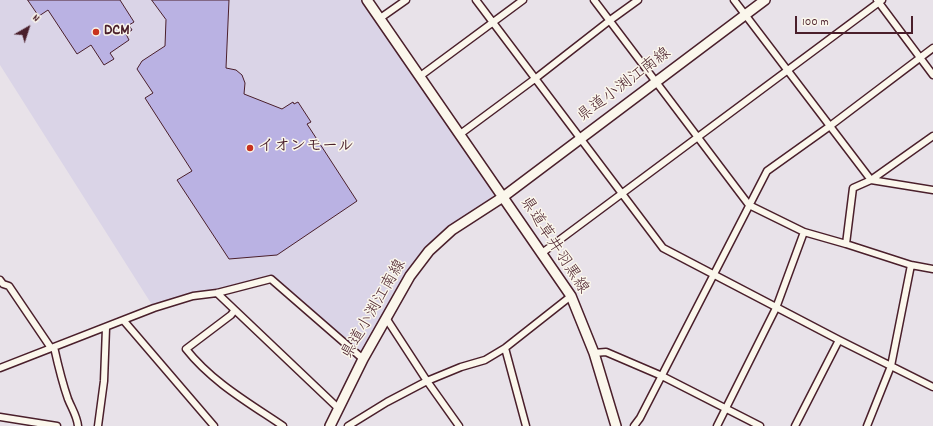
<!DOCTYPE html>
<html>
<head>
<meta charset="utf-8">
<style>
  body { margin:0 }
  #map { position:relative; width:933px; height:426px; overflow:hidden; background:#e8e2e9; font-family:Dekko,sans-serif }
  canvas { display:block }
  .north { position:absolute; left:8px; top:8px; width:40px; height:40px; -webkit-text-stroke:3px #fbf7ec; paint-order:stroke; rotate:39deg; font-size:11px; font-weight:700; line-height:16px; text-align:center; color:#4a1f2b }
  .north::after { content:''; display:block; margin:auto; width:14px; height:18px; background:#4a1f2b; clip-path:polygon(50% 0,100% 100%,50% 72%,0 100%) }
  .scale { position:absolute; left:795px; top:16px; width:118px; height:18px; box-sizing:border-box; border:2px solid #4a1f2b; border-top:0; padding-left:5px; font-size:12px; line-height:14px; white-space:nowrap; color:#4a1f2b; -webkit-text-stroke:3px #fbf7ec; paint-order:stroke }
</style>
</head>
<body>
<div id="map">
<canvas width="933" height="426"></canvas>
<div class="north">N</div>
<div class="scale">100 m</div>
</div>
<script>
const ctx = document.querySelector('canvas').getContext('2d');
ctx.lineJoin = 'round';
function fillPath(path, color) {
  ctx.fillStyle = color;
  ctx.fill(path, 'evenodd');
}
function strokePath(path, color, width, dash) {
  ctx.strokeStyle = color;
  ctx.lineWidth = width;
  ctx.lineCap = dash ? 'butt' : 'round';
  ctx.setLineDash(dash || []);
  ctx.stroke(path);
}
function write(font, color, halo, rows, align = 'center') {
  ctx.font = font + ' Dekko,"Klee One",sans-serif';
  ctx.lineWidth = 3;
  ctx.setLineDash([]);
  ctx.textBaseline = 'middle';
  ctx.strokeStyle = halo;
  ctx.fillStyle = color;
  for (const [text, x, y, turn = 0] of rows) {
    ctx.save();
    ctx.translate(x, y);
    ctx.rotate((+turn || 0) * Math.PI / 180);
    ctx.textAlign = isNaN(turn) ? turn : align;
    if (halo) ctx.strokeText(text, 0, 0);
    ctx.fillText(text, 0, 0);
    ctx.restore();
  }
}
fillPath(new Path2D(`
  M0,0H368L503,197L429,251L363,359L271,279L154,308L0,65Z`), '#dad4e7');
const building = new Path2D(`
  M28,0H120L134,22L129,25L132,30L126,34L129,40L110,53L114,59L104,65L91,45L77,54L48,10L39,16Z
  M152,0H229L226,68L236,70L242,75L245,83L244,94L282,109L293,102L294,104L298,102L311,122L307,124L357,201L277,255L229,259L177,180L192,171L145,98L153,93L137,69L142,61L165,46L166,20Z`);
fillPath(building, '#bab2e3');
strokePath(building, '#4a1f2b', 1);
const minor = new Path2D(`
  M476,0L663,248L839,340L933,387
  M594,0L749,205L804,232L846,244L911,265L933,269
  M734,0L871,180L933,190
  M877,0L933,75
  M379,19L406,0
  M419,77L523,0
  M459,135L536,78L609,21L638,0
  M846,244L853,188L871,180L933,136
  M542,253L882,0
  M0,280L3,284L9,286L51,348
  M217,293L338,408
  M234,311L231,315L186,349C212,382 249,403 283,426
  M386,318L427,381L459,426
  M124,321L214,426
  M54,347C58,365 62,382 68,399C72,409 77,416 78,426
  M505,348L526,426
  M594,353L606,352L662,376L760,426
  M0,368L154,308L193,296L217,293L271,279L363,359
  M0,417L57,426
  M98,426L104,381L106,328
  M348,426L387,402L427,381L461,367L485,360L505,348L571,296
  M634,426L640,418L767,171L830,126L933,48
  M717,426L776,308L804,232
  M795,426L839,340
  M867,426L891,366L911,265`);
const secondary = new Path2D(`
  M367,0L571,296L594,353L616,426
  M330,426L363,359L410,276L429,251L452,230L503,197L765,0`);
strokePath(minor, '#4a1f2b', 9);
strokePath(secondary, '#4a1f2b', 12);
strokePath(minor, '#fbf7ec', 6);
strokePath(secondary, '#fbf7ec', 9);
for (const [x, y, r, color] of [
  [96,32,4,"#c8321e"],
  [250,148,4,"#c8321e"]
]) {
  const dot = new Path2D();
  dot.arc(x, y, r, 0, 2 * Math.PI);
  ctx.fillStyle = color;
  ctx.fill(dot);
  strokePath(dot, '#fbf7ec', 1.5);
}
write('bold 16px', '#4a1f2b', '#fbf7ec', [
  ["DCM",104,32],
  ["イオンモール",258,148]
], 'left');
write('16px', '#4a1f2b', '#fbf7ec', [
  ["県道小渕江南線",625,86,-37],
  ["県道草井羽黒線",553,246,57],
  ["県道小渕江南線",375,310,-60]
]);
</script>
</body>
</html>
